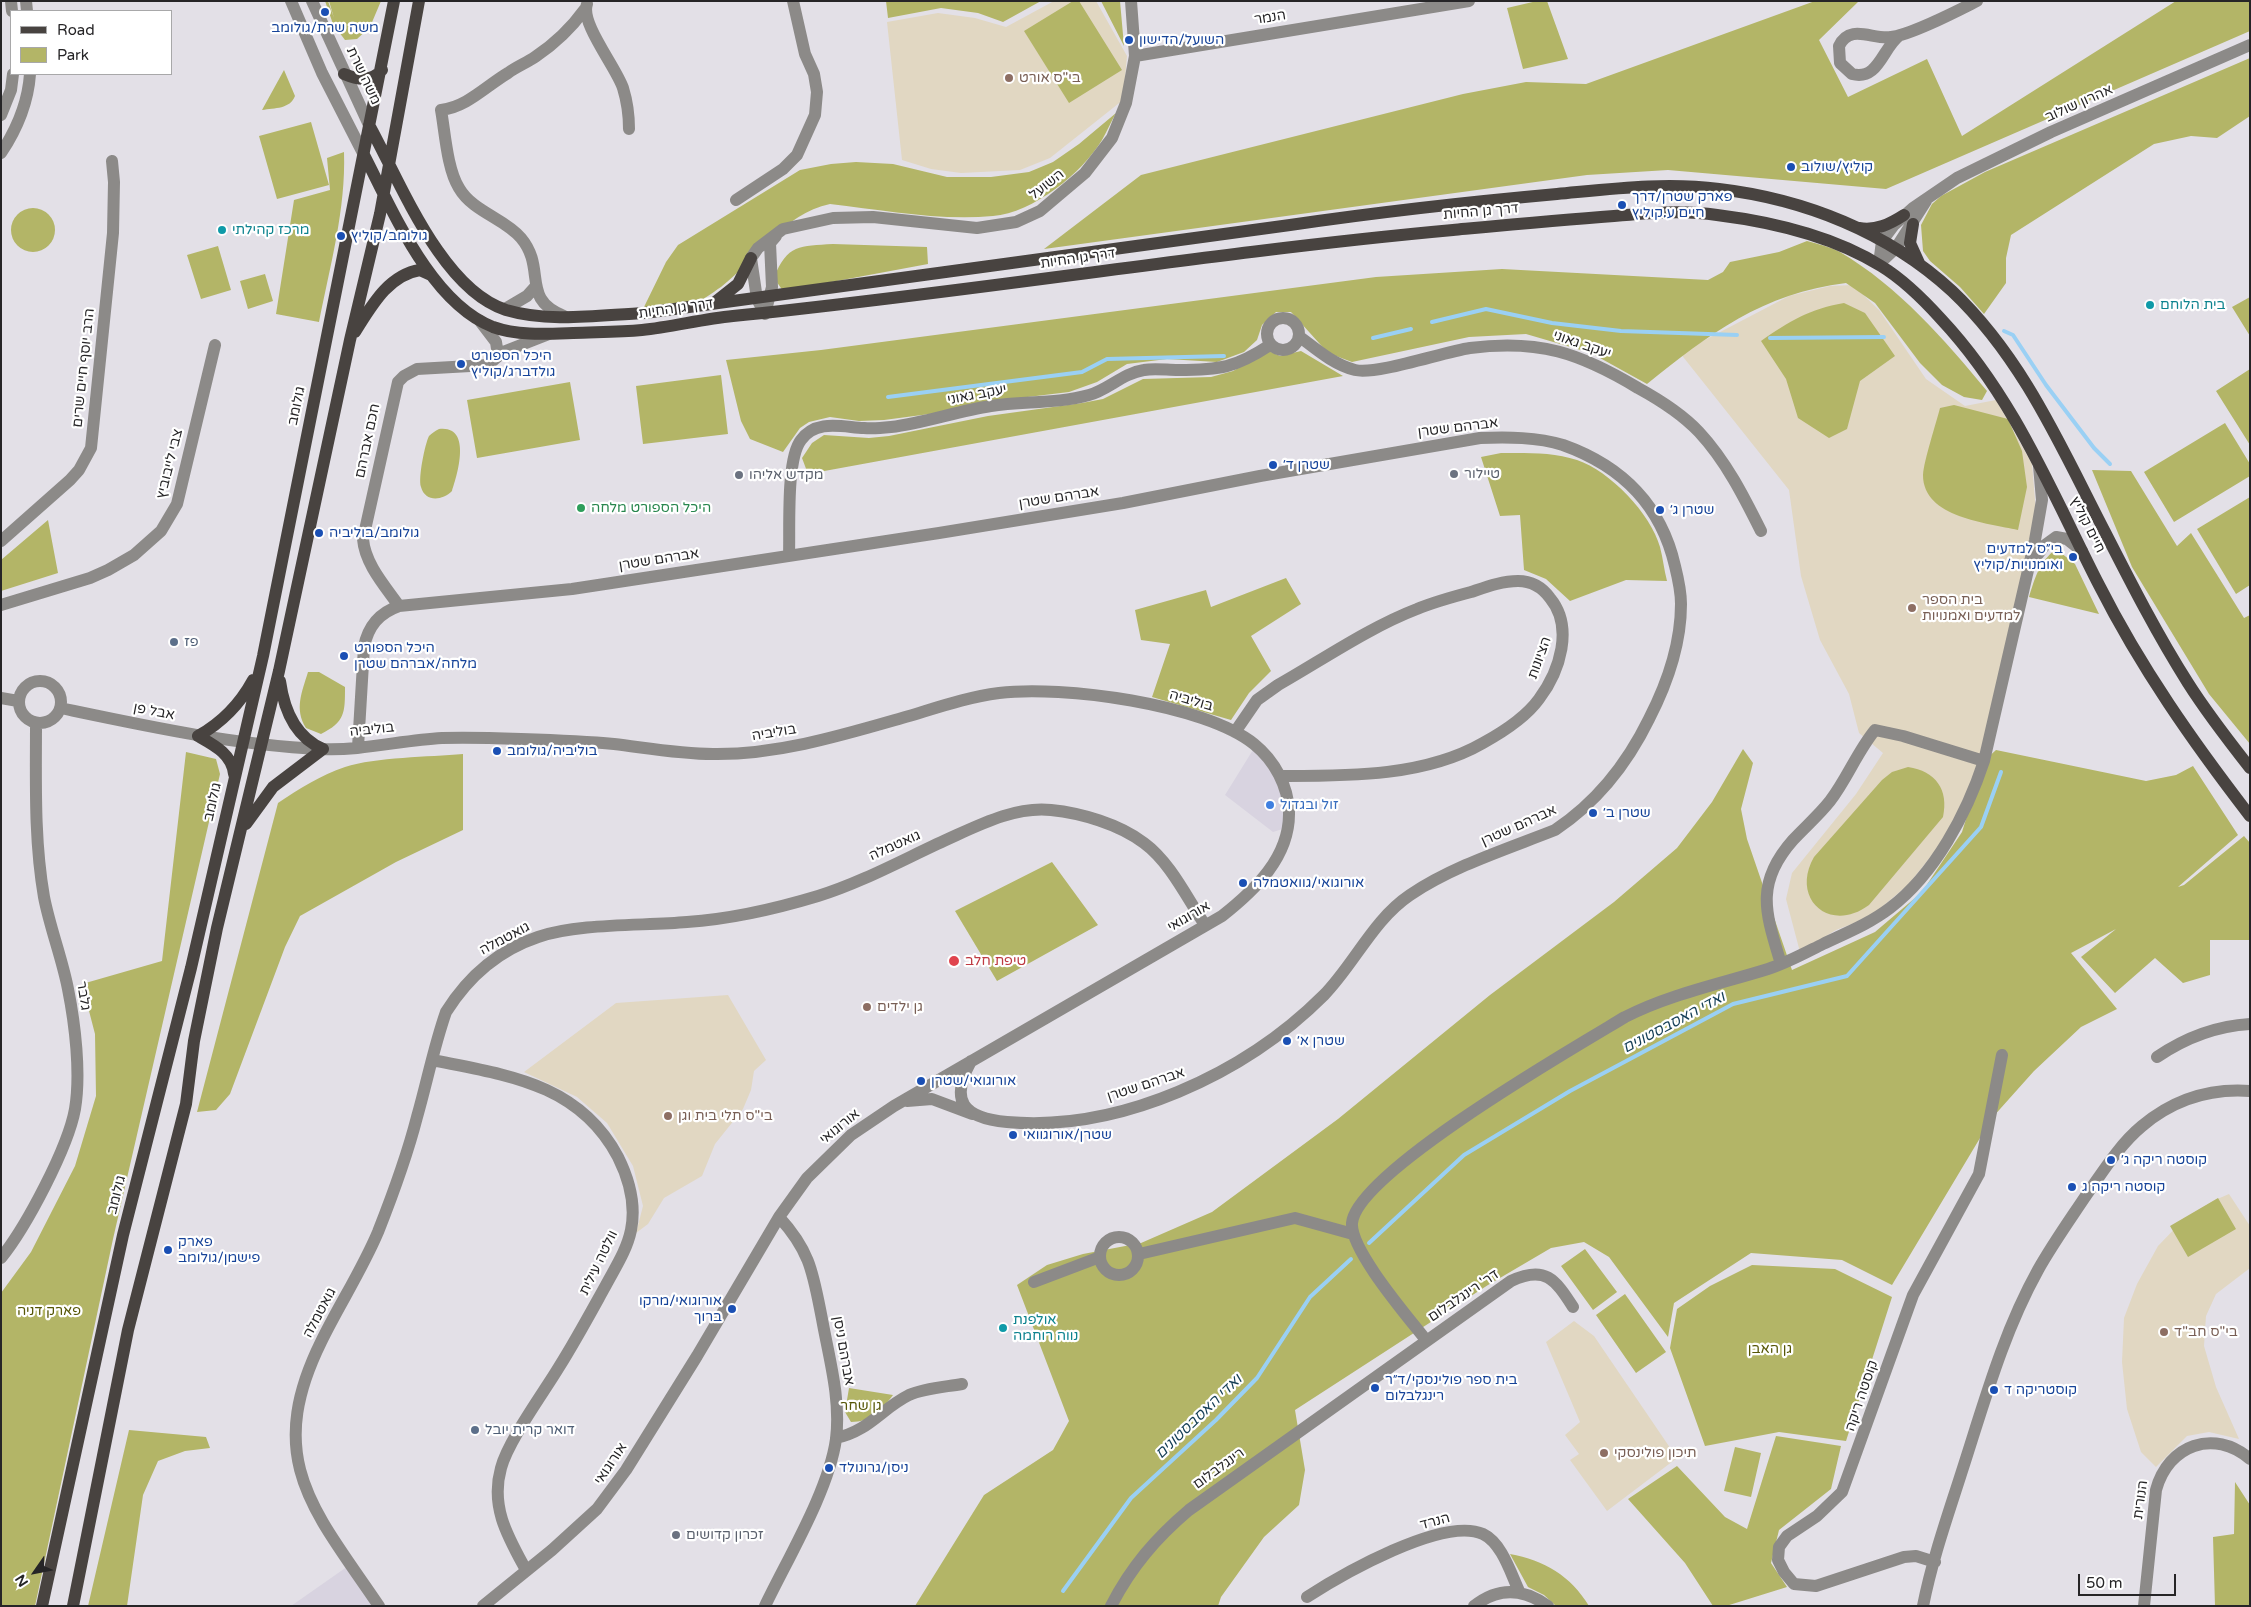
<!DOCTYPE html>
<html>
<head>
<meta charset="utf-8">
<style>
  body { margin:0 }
  #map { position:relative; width:2251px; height:1607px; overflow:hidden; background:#e3e0e7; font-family:"Varela Round",sans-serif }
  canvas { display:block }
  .frame { position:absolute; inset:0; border:2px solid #262527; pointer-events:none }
  .legend { position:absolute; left:10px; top:10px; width:162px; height:65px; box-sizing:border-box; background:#fff; border:1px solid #a8a8a9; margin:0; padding:6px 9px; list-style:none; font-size:15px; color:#262527 }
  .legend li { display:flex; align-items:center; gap:10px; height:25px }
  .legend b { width:25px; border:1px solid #a8a8a9 }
  .north { position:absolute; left:10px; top:1547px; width:50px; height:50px; -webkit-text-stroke:4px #fff; paint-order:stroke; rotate:237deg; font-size:14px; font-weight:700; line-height:20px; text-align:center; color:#262527 }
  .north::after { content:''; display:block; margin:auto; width:18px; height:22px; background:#262527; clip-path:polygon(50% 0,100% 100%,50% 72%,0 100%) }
  .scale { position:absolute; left:2078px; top:1574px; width:98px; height:22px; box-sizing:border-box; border:2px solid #262527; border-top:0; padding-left:6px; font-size:15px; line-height:18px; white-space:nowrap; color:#262527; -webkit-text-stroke:4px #fff; paint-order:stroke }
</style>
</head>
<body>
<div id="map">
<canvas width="2251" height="1607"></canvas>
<div class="frame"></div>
<ul class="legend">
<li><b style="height:6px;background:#484340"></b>Road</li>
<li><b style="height:14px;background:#b3b567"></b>Park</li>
</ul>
<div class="north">N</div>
<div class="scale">50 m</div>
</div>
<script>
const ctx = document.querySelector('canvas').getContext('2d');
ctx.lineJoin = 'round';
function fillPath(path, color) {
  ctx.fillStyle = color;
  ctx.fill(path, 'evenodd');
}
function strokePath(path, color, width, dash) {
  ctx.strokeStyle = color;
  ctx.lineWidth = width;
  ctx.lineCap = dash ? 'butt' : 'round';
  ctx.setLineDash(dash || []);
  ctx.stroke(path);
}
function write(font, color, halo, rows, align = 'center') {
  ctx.font = font + ' "Varela Round","Noto Sans Hebrew",sans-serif';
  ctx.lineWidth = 4.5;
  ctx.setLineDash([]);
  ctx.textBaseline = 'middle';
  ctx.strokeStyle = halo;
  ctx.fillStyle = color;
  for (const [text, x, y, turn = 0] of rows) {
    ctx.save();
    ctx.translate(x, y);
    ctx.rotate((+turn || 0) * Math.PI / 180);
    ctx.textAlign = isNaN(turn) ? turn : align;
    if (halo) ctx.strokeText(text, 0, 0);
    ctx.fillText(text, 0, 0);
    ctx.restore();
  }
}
fillPath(new Path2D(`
  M1256,745L1281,777L1289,827L1273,832L1225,795Z
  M351,1564L379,1606H291Z`), '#d8d3e0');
fillPath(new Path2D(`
  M1054,1H1096L1127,56L1123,100L1050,158L1020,170L961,173L931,169L902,160L887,22L938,13L975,18L1006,27Z
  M1853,285L1879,310L1926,379L1965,406L1996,400L2032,464L2036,512L1977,771L1944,840L1908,885L1870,917L1836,930L1800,952L1786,899L1792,873L1856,794L1883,753L1859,733L1849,694L1820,640L1801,576L1789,490L1680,353L1789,296L1830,286Z
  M728,995L766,1060L754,1071L751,1090L743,1109L715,1144L702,1176L664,1198L648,1224L636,1233L643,1206L633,1166L607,1123L577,1097L524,1072L616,1003Z
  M2229,1194L2250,1226V1268L2216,1294L2206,1316L2204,1346L2216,1387L2239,1439L2209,1432L2187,1436L2156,1467L2141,1452L2127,1409L2122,1362L2124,1318L2137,1284L2158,1246L2185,1218L2215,1200Z
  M1574,1321L1594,1336L1677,1458L1607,1511L1570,1460L1579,1454L1565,1435L1580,1422L1546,1342Z`), '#e1d7c2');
fillPath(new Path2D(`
  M325,1H328L334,18L329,1H381L370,27L357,39L345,40L333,24Z
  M886,1H1041L1003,22L978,13L941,8L888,18Z
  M1073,1H1079L1122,70L1069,103L1024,31Z
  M1101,1H1120L1124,46Z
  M1537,1H1547L1568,59L1523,69L1507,8Z
  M1815,1H1859L1819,40L1848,97L1927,59L1962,136L2176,1H2250V31L1886,189L1668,170L1587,175L1044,249L1141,175L1463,94L1526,82L1586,84Z
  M2250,58V116L2217,138L2191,136L2154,144L2011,235L2006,258V283L1984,314L1960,287L1930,261L1923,251L1921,225L1932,204L1941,196L1985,172Z
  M284,70L295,96C290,109 275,108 262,110Z
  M1116,113C1111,122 1107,131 1102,140C1082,173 1033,213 993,216C939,221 883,210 830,204C783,214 757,259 721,287C712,293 701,302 691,304C676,307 659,306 644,307L666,262L678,245L800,170L831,164L856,162L893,164L947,177H991L1029,172L1053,162L1079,144Z
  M311,122L329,185L277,199L259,136Z
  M344,152C346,209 330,266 319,322L276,314L294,200L330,190L327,158Z
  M11 230a22 22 0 1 1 44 0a22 22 0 1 1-44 0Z
  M1807,241C1818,244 1830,247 1840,252C1899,287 1944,339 1987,391L1982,400L1964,397L1942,385L1920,363L1875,303L1846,283C1763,293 1709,334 1647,384L1591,353L1526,334L1469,337L1352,362L1328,353L1291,312H1276L1262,325L1257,340L1244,352L1217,362L1167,359L1127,364L1097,382L1069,392L1003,400L937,413L884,420L859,421L830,417L809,422L800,428L783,452L750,439L741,421L726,360L821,350L1376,277L1502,269L1708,280L1723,272L1730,262L1779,252Z
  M833,244L927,247L928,264L783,291L774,278C787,244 800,246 833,244Z
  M218,246L231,290L201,299L187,255Z
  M265,274L273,301L248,309L240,281Z
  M2250,297V336L2232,307Z
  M1844,303L1865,313L1895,356L1860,381L1847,429L1829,438L1798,418L1786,379L1761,341C1790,321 1809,309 1844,303Z
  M1269,351L1280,356L1301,351L1343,376L808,474L802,458L812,443L824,435L869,438L889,436L988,416L1082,403L1103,399L1143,379L1211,377L1233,371Z
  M2250,369V445L2216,391Z
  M721,375L728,434L643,444L636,386Z
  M570,382L580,440L477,458L467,400Z
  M1954,405L2008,419L2022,451L2027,487L2018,530C1988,523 1923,518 1923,475C1924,460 1936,424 1940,408Z
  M2225,423L2250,464V476L2174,522L2144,472Z
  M439,429C472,425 458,473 452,491C442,501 425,502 421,487C418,478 425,444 429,436C432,433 435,431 439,429Z
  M1501,453C1526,453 1553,452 1577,460C1610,471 1651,514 1660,547C1663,558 1664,570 1667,581L1626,580L1570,601L1546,579L1524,570L1520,515L1500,516L1481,457Z
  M2092,470L2131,471L2177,546L2191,533L2244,618L2250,615V744L2209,694L2132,567Z
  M2250,497V585L2236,594L2197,529Z
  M48,520L58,573L1,591V560Z
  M2056,549L2075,564L2099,614L2029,597C2035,578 2039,562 2056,549Z
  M1286,578L1301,604L1251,636L1271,671L1249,693L1231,720L1152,697L1170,644L1141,640L1135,610L1206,590L1211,607Z
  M308,672H319L345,687C345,713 345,722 321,734L306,728C294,709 302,692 308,672Z
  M1743,749L1753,763L1741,809L1747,839L1792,970L1875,932L1922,892L1962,832L1984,761L1996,750L2146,781L2176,775L2193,766L2238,835L2178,887L2184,885L2244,836L2250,843V940H2210V975L2183,983L2155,958L2115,993L2081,957L2116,929L2071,953L2117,1009L2081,1027L2034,1071L1992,1118L1892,1285L1842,1260L1751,1253L1674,1303L1668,1337L1609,1257L1584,1242L1551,1248L1488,1285L1295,1410L1305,1470L1299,1505L1264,1537L1221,1597L1218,1606H915L984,1495L1053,1450L1069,1421L1017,1285L1047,1265L1083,1254L1141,1243L1212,1212L1338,1119L1490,995L1614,902L1677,848L1712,802Z
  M186,752L216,759L220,774L113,1239L35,1606H1V1293L31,1252L75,1166L96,1096L95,1034L82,984L162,961Z
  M463,754V830L396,862L300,916L285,947L230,1094L216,1110L197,1112L278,803C299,789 321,775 345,767C376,757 429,757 463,754Z
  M1908,767C1936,771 1949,790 1943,817L1869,905C1830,934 1790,899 1814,857L1882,780L1892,772Z
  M1052,862L1098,925L997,981L955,911Z
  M2218,1198L2236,1229L2188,1257L2170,1226Z
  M1585,1249L1617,1292L1593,1310L1561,1266Z
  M1752,1265L1835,1269L1892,1297L1846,1441L1779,1432L1705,1446L1670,1348L1677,1309L1710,1286Z
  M1625,1294L1666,1352L1636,1373L1596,1315Z
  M849,1388L893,1395C881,1411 870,1422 851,1422L845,1412Z
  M129,1430L206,1437L210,1448L185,1451L158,1461L143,1495L127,1606H88Z
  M1776,1436L1841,1446L1831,1489L1779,1530L1771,1563L1787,1587L1726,1606H1713L1685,1563L1628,1499L1677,1466L1725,1517L1747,1529Z
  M1735,1447L1761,1453L1751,1497L1724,1491Z
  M2235,1482L2250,1505V1606H2215L2213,1537L2234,1534Z
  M1510,1554C1544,1560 1571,1576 1589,1606H1556L1544,1595L1528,1587Z`), '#b3b567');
strokePath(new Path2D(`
  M1432,322L1486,309L1552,323L1621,331L1737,335
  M2004,331L2013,335L2046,385L2094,448L2110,464
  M1373,338L1411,329
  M1770,338L1884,337
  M888,397L1082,372L1107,359L1224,356
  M1369,1243L1464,1155L1570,1091L1733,1004L1847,976L1981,827L2001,772
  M1063,1591L1131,1498L1216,1420L1257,1378L1310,1297L1351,1259`), '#9ad0f4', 4);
strokePath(new Path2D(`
  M11,1L12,11
  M26,1L27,11
  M291,1L322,73L364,155
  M312,1L369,125
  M587,4C580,23 616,67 623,88C627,101 629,115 629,129
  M1900,35C1882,48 1879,81 1852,74L1840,63L1839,46C1850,23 1873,40 1891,37C1911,35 1957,11 1977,1
  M1135,56L1469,1
  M1,115L11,90L13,74
  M1,153C17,129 28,103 30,74
  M736,200L783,169L797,155L815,115L817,92L814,74L805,54L793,1
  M1879,264L1882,241L1894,225L1913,208L1957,178L2051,132L2250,45
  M1879,264L1896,248L1926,201
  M767,306L772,287L770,243L776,236
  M505,309L527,296L536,286
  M765,314L757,299L751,258L758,248L783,229L833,218L873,217L977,228L1016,222L1040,211L1085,173L1112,138L1126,103L1135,56L1131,1
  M564,316C520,299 547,269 521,238C504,218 473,212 459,188C447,169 445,132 441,110C467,107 486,86 508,73C516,67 526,63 535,57C553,45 572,27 585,9
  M1267 334a16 16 0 1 1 32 0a16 16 0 1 1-32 0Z
  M480,321L496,342L498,355
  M1300,337C1316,349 1334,365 1355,370C1377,375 1443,352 1470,348C1539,339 1580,353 1638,388C1660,400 1682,414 1699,432C1726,461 1744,497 1761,531
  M1,541L70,480L79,470L91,448L113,233L114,182L112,161
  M789,555C790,529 786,459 801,440C816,419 842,427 864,428C873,429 882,428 891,427C925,423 957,411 991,406C1023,401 1057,404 1089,395C1108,390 1123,373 1144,370C1154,368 1167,370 1178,370C1220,370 1235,368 1270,345
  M2033,561L2045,545L2056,537L2067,539L2082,551
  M1,605L90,578L108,570L134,555L161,531L177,504L215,345
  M399,606C385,586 365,564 363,539L398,382L404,376L417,369L488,365L503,352L549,334
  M19 702a21 21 0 1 1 42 0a21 21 0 1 1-42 0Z
  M1,698L18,701
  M60,708C146,726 233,745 321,749C362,751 402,740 442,738C468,737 495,738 521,739C552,740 583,741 614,744C647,748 680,754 713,754C779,755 846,734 909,716C939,707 968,697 999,693C1062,685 1204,704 1254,744C1275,761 1288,786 1289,812C1290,857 1255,890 1222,916L894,1106L851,1135L807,1178L779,1217L697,1356L626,1470L597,1509L552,1550L483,1606
  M1235,732L1257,700L1278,685C1322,660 1370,627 1417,609C1434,602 1452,597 1471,592C1486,587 1502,581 1518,581C1532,581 1542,587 1550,598C1574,627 1560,671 1539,699C1526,717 1503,732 1483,743C1424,777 1347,776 1281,776
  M358,747L364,647C368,626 379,613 399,606L572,589L939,533L1123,503L1260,476L1480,438C1508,437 1537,437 1563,445C1622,466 1661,505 1675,566C1678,578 1681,591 1681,604C1681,644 1667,684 1649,719C1627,764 1597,802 1555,830C1507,849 1453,866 1410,895C1373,920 1355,963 1324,995C1245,1074 1120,1132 1007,1122C963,1118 949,1101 971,1061
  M1781,964C1766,914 1754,884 1793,840C1805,827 1819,815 1830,801C1847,779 1857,752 1875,730L1903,736L1984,761
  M2157,1057C2185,1038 2215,1026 2250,1024
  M432,1060C506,1075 579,1083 618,1157C629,1179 636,1205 631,1230C627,1250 615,1268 606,1285C591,1312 576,1340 559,1367C544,1392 508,1441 501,1468C490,1507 508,1537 526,1570
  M907,1101L932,1099L972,1114
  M1100 1256a19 19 0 1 1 38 0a19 19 0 1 1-38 0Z
  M1139,1254L1295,1218L1353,1234
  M1,1258C26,1227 68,1148 75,1109C81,1073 75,1024 68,989C62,958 50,928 44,897C34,840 36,781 36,723
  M1034,1282L1100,1257
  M1426,1340C1408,1317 1350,1250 1352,1223C1357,1172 1577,1046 1625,1017C1670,994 1720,984 1768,969C1787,963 1805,953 1823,944C1846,933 1869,924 1890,908C1935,874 1967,813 1984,761L2035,540L2042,500L2039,466
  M836,1438C869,1431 881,1409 909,1395C925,1388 945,1387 962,1384
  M1935,1562L1916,1556L1904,1557L1816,1586L1794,1584L1784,1572L1778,1560L1779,1547L1787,1536L1817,1516L1842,1492L1913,1295L1979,1174L2002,1055
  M1307,1597C1341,1575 1443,1516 1483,1534C1502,1543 1511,1574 1519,1591
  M379,1606C314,1510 263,1460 321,1342C339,1305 362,1270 378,1232C393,1194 407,1156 417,1117C427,1082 434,1046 446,1012C468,977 499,950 538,937C578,923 643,926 687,922C732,919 775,909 818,896C863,882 906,858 948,839C979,825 1016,806 1051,810C1081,813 1119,824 1144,843C1170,862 1187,898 1205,925
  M765,1606C788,1558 829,1490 836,1439C841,1399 829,1358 822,1319C813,1274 811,1252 779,1217
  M1111,1606C1131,1567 1156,1538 1189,1510L1511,1281C1545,1265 1555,1279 1573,1307
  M1474,1606C1498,1587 1523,1588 1548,1606
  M1923,1606C1932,1560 1948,1515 1962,1471C1984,1403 2003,1333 2038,1270C2052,1245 2069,1221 2085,1197C2102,1173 2119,1145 2142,1126C2173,1100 2209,1088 2250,1091
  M2144,1606L2156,1490C2168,1445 2214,1428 2250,1459`), '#8c8a88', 12);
strokePath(new Path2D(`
  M344,74C358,80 371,82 382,70
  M369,125C400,181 441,289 506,310C550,323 600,315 645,313C860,284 1075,255 1290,225C1379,212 1468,202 1557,194C1611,189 1665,182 1719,189C1804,199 1888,232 1952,291C2023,358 2061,447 2105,532C2131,583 2157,634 2188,683C2207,713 2228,740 2250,768
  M364,155C393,211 431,303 493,327C518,336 547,334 573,333C596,332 619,332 642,330C672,327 702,319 733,316C973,292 1212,252 1453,230C1507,225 1560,220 1614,216C1648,213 1683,210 1717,215C1773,222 1833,236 1881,266C1904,280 1923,299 1941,319C2014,397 2051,491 2099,585C2141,668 2193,742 2250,816
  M1913,224L1910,243L1919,263
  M1859,228C1876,231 1890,224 1904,215
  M714,303L738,284L751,258
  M355,332C371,307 388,275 420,270L431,275
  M280,681C284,710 295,737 323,749
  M198,736C223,722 240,704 253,680
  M198,736C214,745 232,754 234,774
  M246,824L273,787L323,749
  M42,1606L123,1235L191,968L263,656L394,1
  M73,1606L128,1330L186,1104L194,1041L217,928L279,671L350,340L380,214L419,1`), '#484340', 12);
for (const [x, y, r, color] of [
  [325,12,5,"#1a4fb4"],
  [1129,40,5,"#1a4fb4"],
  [1009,78,5,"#8d6e63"],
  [1791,167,5,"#1a4fb4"],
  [1622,205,5,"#1a4fb4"],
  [222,230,5,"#0f9aa8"],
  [341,236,5,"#1a4fb4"],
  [2150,305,5,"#0f9aa8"],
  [461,364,5,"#1a4fb4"],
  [1273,465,5,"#1a4fb4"],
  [1454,474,5,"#6b7280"],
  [739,475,5,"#6b7280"],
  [581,508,5,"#2e9e5b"],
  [1660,510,5,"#1a4fb4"],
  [319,533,5,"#1a4fb4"],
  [2073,557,5,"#1a4fb4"],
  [1912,608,5,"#8d6e63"],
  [174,642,5,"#5c6f8a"],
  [344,656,5,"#1a4fb4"],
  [497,751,5,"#1a4fb4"],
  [1270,805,5,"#3f7fe0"],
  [1593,813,5,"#1a4fb4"],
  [1243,883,5,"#1a4fb4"],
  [954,961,6,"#e0444e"],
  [867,1007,5,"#8d6e63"],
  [1287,1041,5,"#1a4fb4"],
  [921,1081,5,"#1a4fb4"],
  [668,1116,5,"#8d6e63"],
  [1013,1135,5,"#1a4fb4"],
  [2111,1160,5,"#1a4fb4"],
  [2072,1187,5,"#1a4fb4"],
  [168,1250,5,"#1a4fb4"],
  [732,1309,5,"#1a4fb4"],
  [1003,1328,5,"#0f9aa8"],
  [2164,1332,5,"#8d6e63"],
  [1375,1388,5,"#1a4fb4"],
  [1994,1390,5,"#1a4fb4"],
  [475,1430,5,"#5c6f8a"],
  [1604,1453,5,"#8d6e63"],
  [829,1468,5,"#1a4fb4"],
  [676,1535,5,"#6b7280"]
]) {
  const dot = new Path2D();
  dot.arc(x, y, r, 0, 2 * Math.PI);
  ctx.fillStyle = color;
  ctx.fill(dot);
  strokePath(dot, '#fff', 2);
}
write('14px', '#262527', '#fff', [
  ["הנמר",1270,18,-9],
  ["משה שרת",363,76,65],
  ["אהרון שולוב",2079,104,-24],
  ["השועל",1047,185,-38],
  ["דרך גן החיות",1481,212,-5],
  ["דרך גן החיות",1078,259,-8],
  ["דרך גן החיות",676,309,-8],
  ["יעקב גאוני",1582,345,19],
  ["הרב יוסף חיים שרים",84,368,-84],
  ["יעקב גאוני",977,395,-11],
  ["גולומב",297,406,-78],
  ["אברהם שטרן",1458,428,-7],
  ["חכם אברהם",368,441,-78],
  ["צבי לייבוביץ",170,464,-76],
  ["אברהם שטרן",1059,498,-9],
  ["חיים קוליץ",2087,525,63],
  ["אברהם שטרן",659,560,-9],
  ["הציונות",1540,658,-70],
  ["בוליביה",1191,701,16],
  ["אבל פן",154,712,11],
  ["בוליביה",372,730,-6],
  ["בוליביה",774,733,-9],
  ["גולומב",213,802,-77],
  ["אברהם שטרן",1519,826,-24],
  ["גואטמלה",895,846,-24],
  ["אורוגואי",1189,917,-30],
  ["גואטמלה",505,939,-28],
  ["גלבר",83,996,81],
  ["אברהם שטרן",1146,1085,-18],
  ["אורוגואי",840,1127,-39],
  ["גולומב",117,1195,-76],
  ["וולטה עילית",599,1263,-64],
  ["דר' רינגלבלום",1464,1296,-34],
  ["גואטמלה",320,1313,-62],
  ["אברהם ניסן",843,1351,80],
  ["קוסטה ריקה",1862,1396,-71],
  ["אורוגואי",611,1464,-56],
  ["רינגלבלום",1219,1469,-36],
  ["הנורית",2141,1500,-82],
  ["הנרד",1435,1522,-15]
]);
write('14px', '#164399', '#fff', [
  ["משה שרת/גולומב",325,28,"center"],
  ["השועל/הדישון",1139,40],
  ["קוליץ/שולוב",1801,167],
  ["פארק שטרן/דרך",1632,197],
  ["חיים ע.קוליץ",1632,213],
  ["גולומב/קוליץ",351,236],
  ["היכל הספורט",471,356],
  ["גולדברג/קוליץ",471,372],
  ["שטרן ד׳",1283,465],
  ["שטרן ג׳",1670,510],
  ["גולומב/בוליביה",329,533],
  ["בי״ס למדעים",2063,549,"right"],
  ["ואומנויות/קוליץ",2063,565,"right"],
  ["היכל הספורט",354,648],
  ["מלחה/אברהם שטרן",354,664],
  ["בוליביה/גולומב",507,751],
  ["שטרן ב׳",1603,813],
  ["אורוגואי/גוואטמלה",1253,883],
  ["שטרן א׳",1297,1041],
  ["אורוגואי/שטרן",931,1081],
  ["שטרן/אורוגוואי",1023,1135],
  ["קוסטה ריקה ג׳",2121,1160],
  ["קוסטה ריקה ג",2082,1187],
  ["פארק",178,1242],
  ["פישמן/גולומב",178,1258],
  ["אורוגואי/מרקו",722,1301,"right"],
  ["ברוך",722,1317,"right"],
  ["בית ספר פולינסקי/ד״ר",1385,1380],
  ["רינגלבלום",1385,1396],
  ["קוסטריקה ד",2004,1390],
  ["ניסן/גרונולד",839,1468]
], 'left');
write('14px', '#785e54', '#fff', [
  ["בי\"ס אורט",1019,78],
  ["בית הספר",1922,600],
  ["למדעים ואמנויות",1922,616],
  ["גן ילדים",877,1007],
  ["בי\"ס תלי בית וגן",678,1116],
  ["בי\"ס חב\"ד",2174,1332],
  ["תיכון פולינסקי",1614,1453]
], 'left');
write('14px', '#0d838f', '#fff', [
  ["מרכז קהילתי",232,230],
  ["בית הלוחם",2160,305],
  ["אולפנת",1013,1320],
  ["נווה רוחמה",1013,1336]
], 'left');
write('14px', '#5b616d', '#fff', [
  ["טיילור",1464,474],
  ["מקדש אליהו",749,475],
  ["זכרון קדושים",686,1535]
], 'left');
write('14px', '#27864d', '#fff', [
  ["היכל הספורט מלחה",591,508]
], 'left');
write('14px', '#4e5e75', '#fff', [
  ["פז",184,642],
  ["דואר קרית יובל",485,1430]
], 'left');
write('14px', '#366cbe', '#fff', [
  ["זול ובגדול",1280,805]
], 'left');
write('14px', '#be3a42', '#fff', [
  ["טיפת חלב",965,961]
], 'left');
write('14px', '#565606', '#fff', [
  ["פארק דניה",49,1311],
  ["גן האבן",1770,1349],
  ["גן שחר",861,1406]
]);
write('italic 15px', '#133d55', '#fff', [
  ["ואדי האסבסטונים",1674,1023,-28],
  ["ואדי האסבסטונים",1199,1417,-44]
]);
</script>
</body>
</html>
